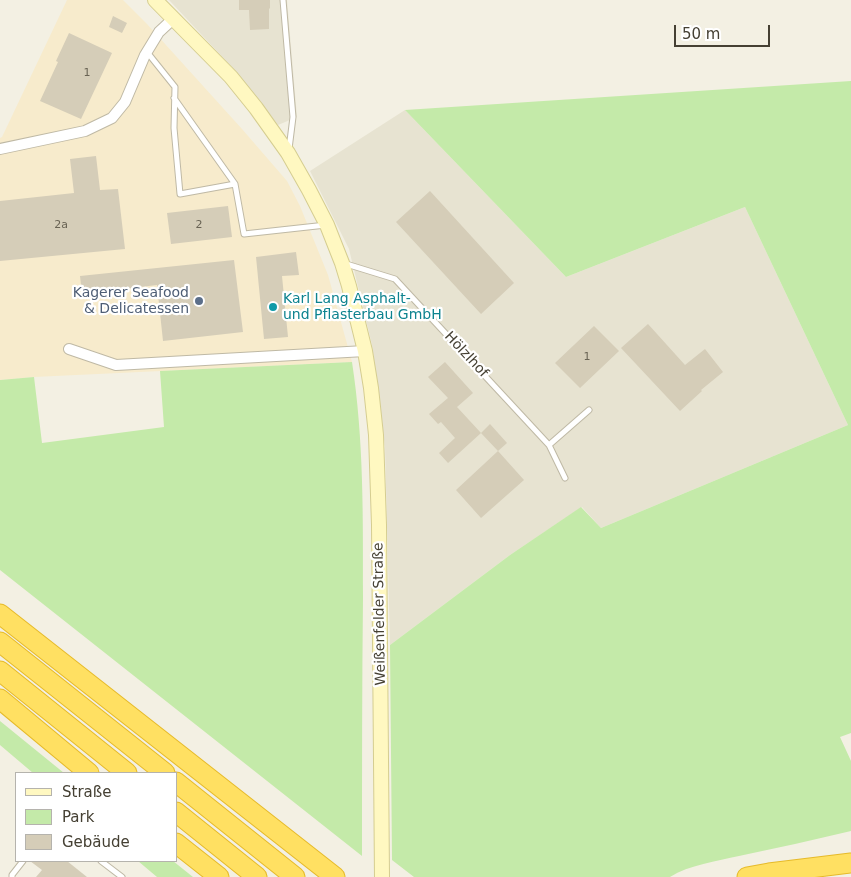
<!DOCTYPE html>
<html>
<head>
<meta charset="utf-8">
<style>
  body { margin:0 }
  #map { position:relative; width:851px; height:877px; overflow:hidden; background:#f3f0e3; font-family:"DejaVu Sans",sans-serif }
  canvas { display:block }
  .legend { position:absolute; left:15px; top:772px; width:162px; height:90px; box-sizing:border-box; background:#fff; border:1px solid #b5b3ad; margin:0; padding:6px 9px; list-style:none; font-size:15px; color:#454033 }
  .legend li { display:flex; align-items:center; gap:10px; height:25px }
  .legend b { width:25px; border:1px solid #b5b3ad }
  .scale { position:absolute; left:674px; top:25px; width:96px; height:22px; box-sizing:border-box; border:2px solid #454033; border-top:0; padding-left:6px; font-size:15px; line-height:18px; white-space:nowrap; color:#454033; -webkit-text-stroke:4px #fff; paint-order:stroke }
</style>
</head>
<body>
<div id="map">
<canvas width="851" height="877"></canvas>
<ul class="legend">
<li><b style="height:6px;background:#fff8c1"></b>Straße</li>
<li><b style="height:14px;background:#c4eaa9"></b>Park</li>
<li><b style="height:14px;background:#d5cdb8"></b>Gebäude</li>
</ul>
<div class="scale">50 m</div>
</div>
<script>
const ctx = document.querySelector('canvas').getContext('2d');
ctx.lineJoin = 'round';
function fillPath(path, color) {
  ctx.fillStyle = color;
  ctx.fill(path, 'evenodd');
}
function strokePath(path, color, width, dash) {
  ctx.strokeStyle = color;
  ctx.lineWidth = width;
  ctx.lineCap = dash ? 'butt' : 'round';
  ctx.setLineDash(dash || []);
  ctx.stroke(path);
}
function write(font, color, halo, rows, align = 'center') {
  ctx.font = font + ' "DejaVu Sans",sans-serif';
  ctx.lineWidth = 4.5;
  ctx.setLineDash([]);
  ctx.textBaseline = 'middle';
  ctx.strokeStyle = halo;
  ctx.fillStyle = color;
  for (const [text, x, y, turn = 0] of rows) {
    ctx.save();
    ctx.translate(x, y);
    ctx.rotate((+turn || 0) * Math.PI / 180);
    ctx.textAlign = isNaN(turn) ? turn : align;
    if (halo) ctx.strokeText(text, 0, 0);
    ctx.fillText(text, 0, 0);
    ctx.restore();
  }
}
fillPath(new Path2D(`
  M169,0H287L297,117L278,125L230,65Z
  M405,110L566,277L745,207L848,425L601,528L582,507L510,555L390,645L385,447L372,345L349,249L310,171Z`), '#e7e3d1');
fillPath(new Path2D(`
  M67,0H123L147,24L242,129L287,181L300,206L328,275L352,362L34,377L0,380V138L2,137Z`), '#f7ebcc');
fillPath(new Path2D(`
  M851,81V733L840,737L851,761V831C814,840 776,848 739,856C717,861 689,865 670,877H414L392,860L390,645L510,555L581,507L601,528L848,425L745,207L566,277L405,110Z
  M352,362C364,440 363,519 363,597C362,683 362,770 362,856L0,570V380L34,377L42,443L164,427L160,371Z
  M0,721L64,773H33L0,745Z
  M138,861H173L193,877H157Z`), '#c4eaa9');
fillPath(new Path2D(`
  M239,0H270V8L269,9V29L250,30L249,10H239Z
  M113,16L127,23L122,33L109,27Z
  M69,33L112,53L81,119L40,101L58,62L56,61Z
  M96,156L100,190L118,189L125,249L0,261V201L74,193L70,159Z
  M430,191L514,283L481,314L396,222Z
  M228,206L232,237L171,244L167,213Z
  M296,252L299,275L282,276L288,337L264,339L256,257Z
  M234,260L243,332L163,341L157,285L82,294L80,276Z
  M648,324L685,365L705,349L723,372L701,390L702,391L680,411L621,348Z
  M594,326L619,351L580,388L555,363Z
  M445,362L473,393L457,407L481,433L448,463L439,453L455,438L441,422L438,424L429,414L448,398L428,377Z
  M490,424L507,443L498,451L481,433Z
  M498,451L524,480L481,518L456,490Z
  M30,861H67L87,877H36L42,870Z`), '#d5cdb8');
const lane = new Path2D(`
  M283,0L293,117L289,149
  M147,52L175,87L174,128L180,194L235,184L174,98
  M235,184L244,234L326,225
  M343,263L395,279L549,445L565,478
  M549,445L589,410
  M101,861L122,877
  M12,877V875L23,861`);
const street = new Path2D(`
  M0,149L85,131L112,118L125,102L145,55L159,32L174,18
  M69,349L116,365L365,351`);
const secondary = new Path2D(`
  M155,0L231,77L256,108L288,153L309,190L327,225L342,263L349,286L365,351L371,388L376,435L379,525L382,877`);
const highway = new Path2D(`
  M0,614L335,877
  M0,642L165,773
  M0,671L127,773
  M0,699L89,773
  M176,782L295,877
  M176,812L257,877
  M176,843L219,877
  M747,877L769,873L851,863`);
strokePath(lane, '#bfb9a5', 7);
strokePath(street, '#bfb9a5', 12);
strokePath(secondary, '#d5cd90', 16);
strokePath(highway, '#e6ba2a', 21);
strokePath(lane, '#fff', 5);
strokePath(street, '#fff', 10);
strokePath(secondary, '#fff8c1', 14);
strokePath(highway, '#ffe062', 19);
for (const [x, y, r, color] of [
  [199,301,5,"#5c6f8a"],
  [273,307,5,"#0f9aa8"]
]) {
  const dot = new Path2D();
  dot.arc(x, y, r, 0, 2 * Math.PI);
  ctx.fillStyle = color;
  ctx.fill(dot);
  strokePath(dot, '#fff', 2);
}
write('11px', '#696354', null, [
  ["1",87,73],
  ["2a",61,225],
  ["2",199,225],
  ["1",587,357]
]);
write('14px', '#4e5e75', '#fff', [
  ["Kagerer Seafood",189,293],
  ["& Delicatessen",189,309]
], 'right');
write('14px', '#0d838f', '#fff', [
  ["Karl Lang Asphalt-",283,299],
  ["und Pflasterbau GmbH",283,315]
], 'left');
write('14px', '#454033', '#fff', [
  ["Hölzlhof",466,355,47],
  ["Weißenfelder Straße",380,614,-91]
]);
</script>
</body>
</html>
